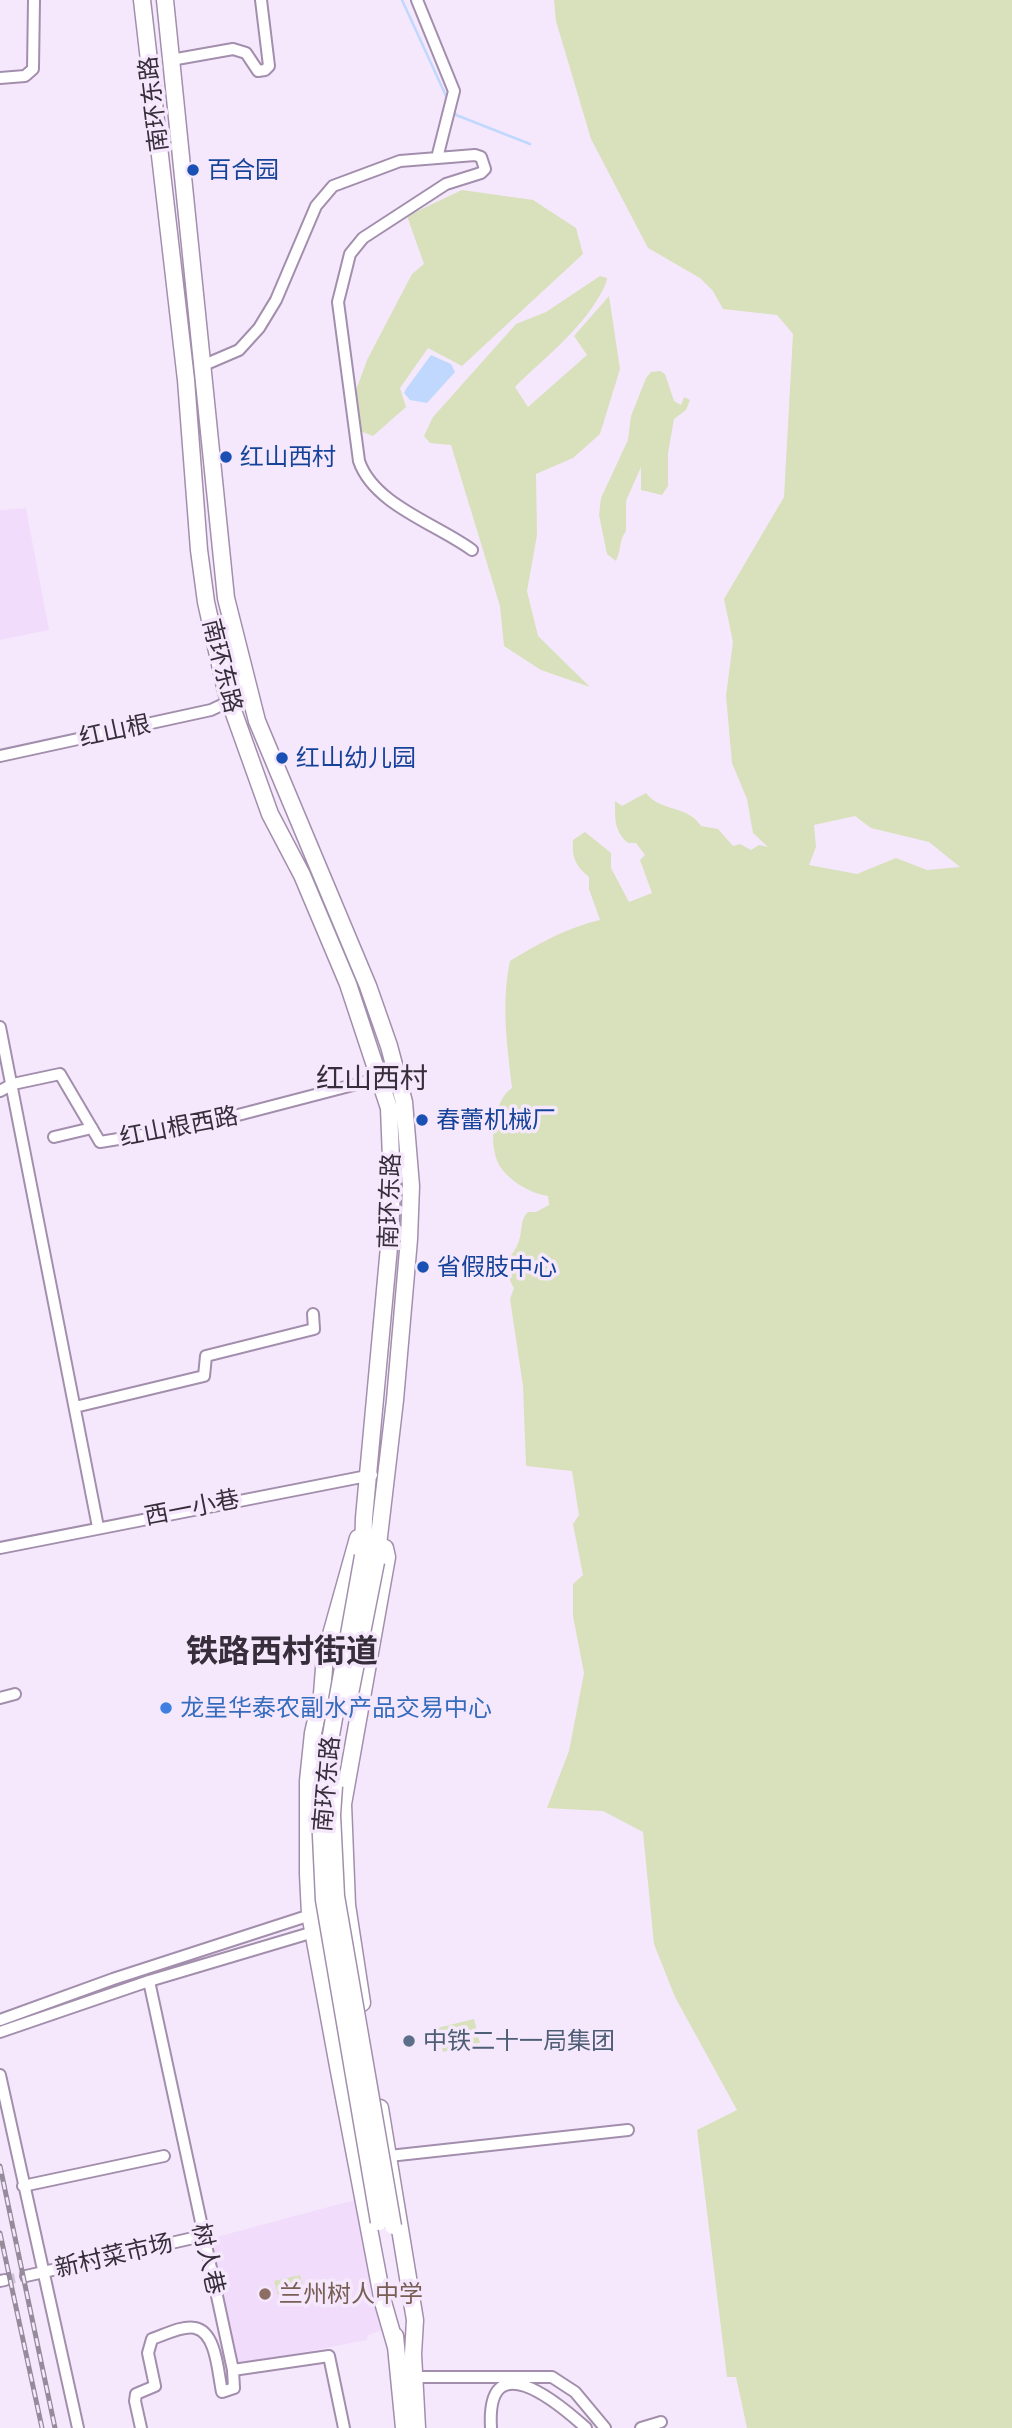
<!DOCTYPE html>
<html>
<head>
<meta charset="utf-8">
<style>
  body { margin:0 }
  canvas { display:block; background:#f5e8fc }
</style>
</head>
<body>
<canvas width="1012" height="2428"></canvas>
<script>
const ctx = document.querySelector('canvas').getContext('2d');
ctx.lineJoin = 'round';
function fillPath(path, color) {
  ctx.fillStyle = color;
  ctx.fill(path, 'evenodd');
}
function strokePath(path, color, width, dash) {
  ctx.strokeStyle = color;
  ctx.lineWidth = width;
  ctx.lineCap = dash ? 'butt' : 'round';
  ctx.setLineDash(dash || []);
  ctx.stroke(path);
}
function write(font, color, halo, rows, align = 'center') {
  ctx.font = font + ' "Asap Condensed","Noto Sans SC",sans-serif';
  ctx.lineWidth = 7;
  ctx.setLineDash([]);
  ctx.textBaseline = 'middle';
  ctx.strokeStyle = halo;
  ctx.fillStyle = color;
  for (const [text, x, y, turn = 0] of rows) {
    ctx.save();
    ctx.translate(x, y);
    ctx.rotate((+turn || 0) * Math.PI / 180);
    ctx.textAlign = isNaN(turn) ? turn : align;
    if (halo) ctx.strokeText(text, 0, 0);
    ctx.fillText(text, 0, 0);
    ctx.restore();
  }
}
fillPath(new Path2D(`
  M26,508L49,630L0,640V510Z
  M362,2198L383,2330L368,2335L367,2340L238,2365L209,2239Z`), '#f2dcfb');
fillPath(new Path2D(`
  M554,0H1012V2428H747L736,2377H727L697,2130L737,2110L675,1997L654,1944L643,1832L603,1811L547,1808L569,1751L584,1673L573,1616V1584L583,1575L573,1524L579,1515L572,1471L526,1466L523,1386L510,1299L514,1288C497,1259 515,1259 520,1237C522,1228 521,1218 528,1212H536L549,1205L548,1196C532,1194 511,1182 501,1168C487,1148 492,1101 512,1088C507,1045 501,1004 510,961C537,944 569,927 600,920L589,889V877C575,865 572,858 573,840L585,832L611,853V868L629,902L652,893L640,860L645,855L636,843H628C614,831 615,819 615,801L622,806L646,793C660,812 688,805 701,826L718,829L733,846L740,844L751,850L759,845L768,847L753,833L747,799L732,763L726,696L733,642L724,599L784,497L793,334L777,315L723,309L713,291L700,278L648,248L591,139L556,21ZM855,816L871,828L929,842L960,867L927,870L896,858L857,874L809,865L816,847L814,825Z
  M462,190L533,200L576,228L583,254L462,366L428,348L400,388L406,407L373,436L360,431L355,393L367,360L412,274L424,264L407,216Z
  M600,276L607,278L606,283C587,326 548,354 515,387L528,407L587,355L574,336L609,296L620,369L600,434L573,458L536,474L537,535L527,591L538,636L590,687L541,670L504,646L500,606L451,445L430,443L424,436L433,417L516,324L546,312Z
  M660,371L665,374L674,401L681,405L684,397L690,400L686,410L674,419L668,453V486L662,495L641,490V467L626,501V531C619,540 621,551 616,561L607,554L599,515L601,498L628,440L631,416L646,378L651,372Z
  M474,2019L480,2043L443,2052L437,2028Z
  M300,2275L304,2289L278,2295L274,2281Z`), '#d8e1bb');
fillPath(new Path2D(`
  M431,355L451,364L455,372L427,403L410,400L404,393L406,389Z`), '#c0d8fd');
strokePath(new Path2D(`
  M402,0L447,98
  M454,110L456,115L530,144`), '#c0d8fd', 2.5);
strokePath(new Path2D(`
  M5,2280L26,2276`), '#cfc3d5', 10, [10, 5]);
const minor = new Path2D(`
  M417,0L454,91L437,158
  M171,60L233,49L246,53L258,71L265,70L269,66L261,0
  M0,78L25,76L33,69L34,0
  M204,365L239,350L259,328L276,300L316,206L333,186L400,161L475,155L481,157L485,169L481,173L446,184L363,238L350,254L338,302L359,461C374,505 437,524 472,550
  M0,756L211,710L228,702
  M0,1027L98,1527
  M0,1091L13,1084L60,1074L100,1142L192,1127L380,1078
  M54,1137L92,1128
  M75,1407L204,1376L206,1356L314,1329L313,1314
  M0,1548L372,1475
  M0,1698L15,1694
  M149,1981L233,2370L329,2356L344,2428
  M0,2020L113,1979L332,1908
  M0,2032L149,1981L317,1931
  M0,2075L78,2428
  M389,2156L628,2130
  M23,2186L164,2156
  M26,2276L202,2236
  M0,2281L5,2280
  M414,2377H552L575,2392L605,2428
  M141,2428L135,2401L136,2394L155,2386L148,2353L152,2339C164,2335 183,2325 195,2328C217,2332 218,2375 222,2392L234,2388L233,2370
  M491,2428C486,2344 555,2400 586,2428
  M641,2428L661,2422`);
const highway = new Path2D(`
  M142,0L186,380L199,550L206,602L226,691L270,814L302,875L348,984L389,1108L392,1184L390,1236L364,1518L363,1556
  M165,0L226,598L257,721L368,986L389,1046L404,1102L411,1186L409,1239L395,1400L376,1562
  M358,1538L325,1656L322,1694L313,1733L308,1781V1874L310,1914L338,2066L383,2302L396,2347
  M362,2003L347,1905L343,1804L387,1557L385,1548
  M380,2108L415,2320L413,2354L417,2428
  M395,2336L404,2428`);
strokePath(minor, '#a38fad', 14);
strokePath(highway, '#a38fad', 19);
strokePath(minor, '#fff', 10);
strokePath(highway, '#fff', 16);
const rail = new Path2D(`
  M0,2166L55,2428
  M0,2233L42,2428`);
strokePath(rail, '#958b9b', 5);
strokePath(rail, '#f5e8fc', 2.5, [8]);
const highwayBridge = new Path2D(`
  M363,1556L326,1763L320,1815L324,1900L379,2222
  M347,1709L376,1562
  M334,1786L332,1815L336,1896L393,2226`);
strokePath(highwayBridge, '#a38fad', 19, []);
strokePath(highwayBridge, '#fff', 16);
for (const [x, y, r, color] of [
  [193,170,7,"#1a4fb4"],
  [226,457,7,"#1a4fb4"],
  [282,758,7,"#1a4fb4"],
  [422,1120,7,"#1a4fb4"],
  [423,1267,7,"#1a4fb4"],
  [166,1708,7,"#3f7fe0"],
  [409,2041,7,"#5c6f8a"],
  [265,2294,7,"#8d6e63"]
]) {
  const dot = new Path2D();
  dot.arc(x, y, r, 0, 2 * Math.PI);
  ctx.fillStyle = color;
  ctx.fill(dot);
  strokePath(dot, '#f5e8fc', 2.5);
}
write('24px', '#362e3a', '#f5e8fc', [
  ["南环东路",154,104,-97],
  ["南环东路",222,666,76],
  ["红山根",115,731,-12],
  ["红山根西路",179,1127,-11],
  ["南环东路",390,1201,-88],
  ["西一小巷",192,1508,-11],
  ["南环东路",327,1784,-85],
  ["新村菜市场",114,2256,-13],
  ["树人巷",208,2259,77]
]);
write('24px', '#164399', '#f5e8fc', [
  ["百合园",207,170],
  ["红山西村",240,457],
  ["红山幼儿园",296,758],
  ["春蕾机械厂",436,1120],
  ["省假肢中心",437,1267]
], 'left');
write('24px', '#366cbe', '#f5e8fc', [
  ["龙呈华泰农副水产品交易中心",180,1708]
], 'left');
write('24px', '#4e5e75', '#f5e8fc', [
  ["中铁二十一局集团",423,2041]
], 'left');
write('24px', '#785e54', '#f5e8fc', [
  ["兰州树人中学",279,2294]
], 'left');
write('28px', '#362e3a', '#f5e8fc', [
  ["红山西村",372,1079]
]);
write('bold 32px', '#362e3a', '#f5e8fc', [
  ["铁路西村街道",282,1652]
]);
</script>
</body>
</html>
